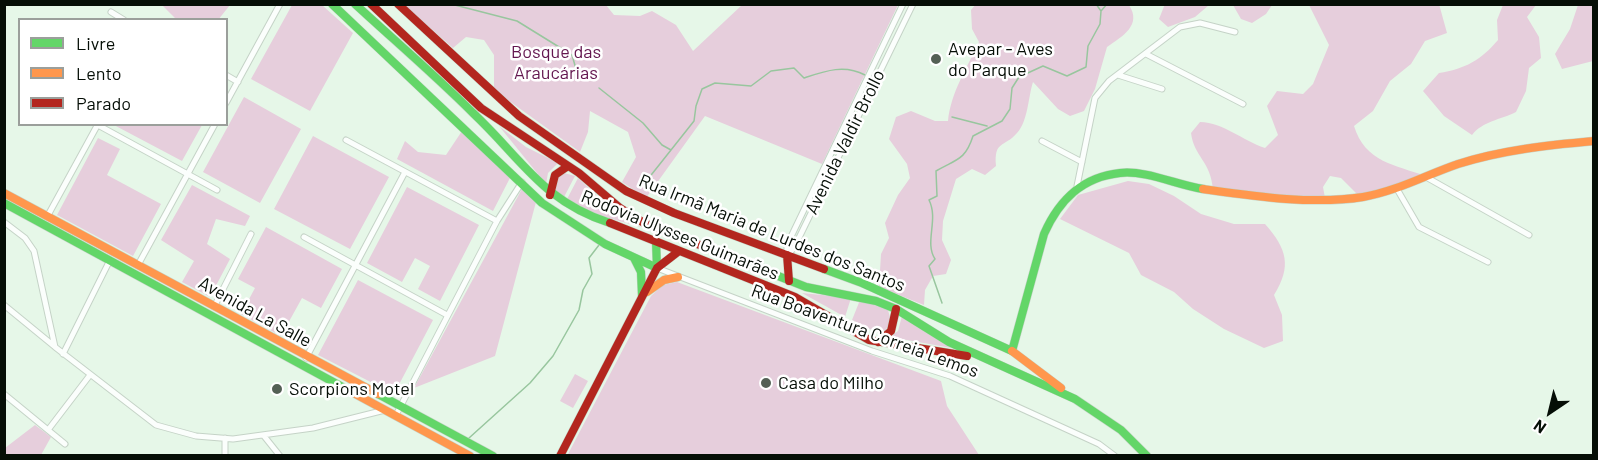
<!DOCTYPE html>
<html>
<head>
<meta charset="utf-8">
<style>
  body { margin:0 }
  #map { position:relative; width:1598px; height:460px; overflow:hidden; background:#e6f7e8; font-family:Barlow,sans-serif }
  canvas { display:block }
  .frame { position:absolute; inset:0; border:6px solid #050e06; pointer-events:none }
  .legend { position:absolute; left:18px; top:18px; width:210px; height:108px; box-sizing:border-box; background:#fff; border:2px solid #9b9f9b; margin:0; padding:8px 10px; list-style:none; font-size:18px; color:#050e06 }
  .legend li { display:flex; align-items:center; gap:12px; height:30px }
  .legend b { width:30px; border:2px solid #9b9f9b }
  .north { position:absolute; left:1520px; top:382px; width:60px; height:60px; -webkit-text-stroke:4px #fff; paint-order:stroke; rotate:215deg; font-size:16px; font-weight:700; line-height:24px; text-align:center; color:#050e06 }
  .north::after { content:''; display:block; margin:auto; width:21px; height:27px; background:#050e06; clip-path:polygon(50% 0,100% 100%,50% 72%,0 100%) }
</style>
</head>
<body>
<div id="map">
<canvas width="1598" height="460"></canvas>
<div class="frame"></div>
<ul class="legend">
<li><b style="height:8px;background:#63d668"></b>Livre</li>
<li><b style="height:8px;background:#ff974d"></b>Lento</li>
<li><b style="height:8px;background:#b3261e"></b>Parado</li>
</ul>
<div class="north">N</div>
</div>
<script>
const ctx = document.querySelector('canvas').getContext('2d');
ctx.lineJoin = 'round';
function fillPath(path, color) {
  ctx.fillStyle = color;
  ctx.fill(path, 'evenodd');
}
function strokePath(path, color, width, dash) {
  ctx.strokeStyle = color;
  ctx.lineWidth = width;
  ctx.lineCap = dash ? 'butt' : 'round';
  ctx.setLineDash(dash || []);
  ctx.stroke(path);
}
function write(font, color, halo, rows, align = 'center') {
  ctx.font = font + ' Barlow,sans-serif';
  ctx.lineWidth = 5;
  ctx.setLineDash([]);
  ctx.textBaseline = 'middle';
  ctx.strokeStyle = halo;
  ctx.fillStyle = color;
  for (const [text, x, y, turn = 0] of rows) {
    ctx.save();
    ctx.translate(x, y);
    ctx.rotate((+turn || 0) * Math.PI / 180);
    ctx.textAlign = isNaN(turn) ? turn : align;
    if (halo) ctx.strokeText(text, 0, 0);
    ctx.fillText(text, 0, 0);
    ctx.restore();
  }
}
fillPath(new Path2D(`
  M976,4L1129,5C1142,25 1123,36 1107,47L1095,89L1084,111L1070,116L1058,109L1033,82C1028,98 1028,121 1017,133C1004,148 994,140 996,166L985,175L972,169L956,179L943,221L942,240L951,260L946,274L933,276L925,290L924,305L879,287L881,254L889,238L885,223L898,195L910,178L907,164L889,139L896,117L911,111L935,121H948C951,92 967,68 979,42L972,29L971,10Z
  M1165,4H1209V5L1195,17L1168,27L1159,19Z
  M1439,4L1447,33L1425,41L1411,64L1390,81L1373,111L1354,126C1365,162 1395,165 1426,176L1395,193L1359,196L1341,178L1330,176L1323,187L1325,198L1282,201L1213,190C1211,161 1194,157 1191,133L1200,122C1224,123 1242,140 1265,148L1278,135L1267,106L1277,91L1303,94L1313,84L1329,45L1309,5Z
  M162,5H230L218,20L176,19Z
  M292,5H322L353,33L310,111L251,79Z
  M404,5H606L614,15L640,16L652,11L676,25L693,51L742,5H898L822,164L705,116L646,198L622,182L636,157L628,132L590,111L588,132L580,152L494,90V55L484,40L466,37L453,48Z
  M1233,5H1272L1266,14L1252,23L1241,19Z
  M1503,5H1536L1527,17L1539,37L1541,58L1529,68L1526,91L1516,112C1500,120 1483,121 1472,135L1444,116L1423,91L1439,73C1465,69 1481,60 1498,40L1497,20Z
  M1578,5H1593V61L1562,69L1555,54L1570,29Z
  M244,97L301,129L260,203L203,172Z
  M114,125H202L182,161Z
  M499,126L526,147L558,163L548,173L546,184Z
  M462,131L511,176L493,211L397,159L405,141L418,152L446,155Z
  M313,136L389,177L350,249L274,209Z
  M98,138L120,149L107,175L161,204L133,256L57,215Z
  M564,173L575,176L563,199L556,193L555,181Z
  M578,178L610,208L641,227L594,214L566,201Z
  M1128,181L1149,184L1174,196L1201,214L1234,224H1265C1287,249 1292,266 1274,295L1282,315L1283,341L1264,348L1224,329L1193,309L1174,292L1141,275L1129,253L1060,219L1078,195Z
  M192,185L250,216L245,226L216,219L207,244L230,259L210,297L182,282L194,261L161,240Z
  M407,187L479,225L440,301L418,289L430,266L415,258L402,282L367,263Z
  M523,187L536,202L495,356L414,388Z
  M266,227L342,269L321,308L302,298L281,336L241,314L255,288L238,279Z
  M358,280L433,320L394,394L318,355Z
  M677,282L941,381L947,406L979,455L567,456L651,296L663,285Z
  M802,293L851,298L845,317Z
  M860,300L888,310L891,321L885,331L872,330L852,320Z
  M902,316L957,349L890,337L898,331Z
  M575,374L588,381L573,408L560,401Z
  M35,425L51,437L41,455H5V448Z`), '#e6cedc');
strokePath(new Path2D(`
  M451,4L517,21L572,55L578,76
  M1096,4L1101,11
  M599,88L643,123L662,145L671,150
  M952,117L987,126
  M644,184L694,121L696,106L702,89L715,83L751,86L771,71L794,68L804,78C825,71 844,64 865,75
  M942,303L929,266L935,259C924,242 939,220 929,200L937,196L936,171C956,159 965,161 973,136L1002,121L1010,109L1012,88L1019,77L1043,66L1067,76L1086,67L1088,46L1100,24L1101,11L1107,4
  M469,438L530,383L553,356L579,310L583,290L592,274L589,258L599,245`), '#98c69e', 1.5);
const street = new Path2D(`
  M903,4L787,245V255L794,248L913,4
  M111,12L124,20
  M1146,54L1243,104
  M226,75L238,82
  M1118,75L1162,89
  M226,103L280,4
  M96,124L217,190
  M346,140L497,221
  M1042,141L1082,162
  M1426,177L1529,235
  M1077,186L1095,98L1109,81L1180,27L1200,23L1235,32
  M1397,189L1419,227L1488,262
  M47,217L98,124
  M4,222L25,238L34,251L55,347L156,425L196,436L233,439L313,428L385,410
  M304,237L447,315
  M138,265L215,124
  M657,268L872,351L950,376L1099,444L1115,456
  M4,305L54,346
  M214,307L251,234
  M63,354L110,260
  M306,358L405,172
  M4,394L65,444
  M396,415L497,221L522,182
  M48,430L90,375
  M264,436L280,456
  M225,456V438`);
const fast = new Path2D(`
  M332,4L542,203L605,244L657,268
  M355,4C394,40 435,75 473,113C522,159 542,201 610,223
  M4,203L348,390
  M656,241L657,268
  M710,249L806,287L876,301L896,309L949,342L1075,399L1121,430L1147,456
  M634,258L641,272L642,295
  M824,269L862,283L1012,351L1044,234C1059,200 1082,177 1120,173C1146,170 1177,185 1203,189
  M378,394L493,456`);
const slow = new Path2D(`
  M1203,189C1253,196 1312,205 1363,197C1397,191 1426,175 1458,164C1502,150 1549,145 1594,141
  M4,193L378,394
  M647,292L664,280L678,277
  M1012,351L1061,388
  M348,390L470,456`);
const jam = new Path2D(`
  M371,4L481,108L579,173L620,208L644,223L710,249
  M398,4L519,116L626,191L674,213L824,269
  M550,195L555,175L568,166
  M610,223L795,297L869,340L967,356
  M787,255L789,281
  M878,342L891,331L896,309
  M560,456L657,268L679,251`);
strokePath(street, '#c5d3c7', 7);
strokePath(fast, '#c5d3c7', 9);
strokePath(slow, '#c5d3c7', 9);
strokePath(jam, '#c5d3c7', 9);
strokePath(street, '#fbfefc', 5);
strokePath(fast, '#63d668', 8);
strokePath(slow, '#ff974d', 8);
strokePath(jam, '#b3261e', 8);
for (const [x, y, r, color] of [
  [936,59,6,"#546055"],
  [766,383,6,"#546055"],
  [277,389,6,"#546055"]
]) {
  const dot = new Path2D();
  dot.arc(x, y, r, 0, 2 * Math.PI);
  ctx.fillStyle = color;
  ctx.fill(dot);
  strokePath(dot, '#fff', 2);
}
write('18px', '#050e06', '#fff', [
  ["Avepar - Aves",948,49],
  ["do Parque",948,70],
  ["Casa do Milho",778,383],
  ["Scorpions Motel",289,389]
], 'left');
write('18px', '#63164f', '#fff', [
  ["Bosque das",556,52],
  ["Araucárias",556,73]
]);
write('18px', '#050e06', '#fff', [
  ["Avenida Valdir Brollo",845,142,-64],
  ["Rua Irmã Maria de Lurdes dos Santos",772,233,22],
  ["Rodovia Ulysses Guimarães",680,235,22],
  ["Avenida La Salle",255,312,29],
  ["Rua Boaventura Correia Lemos",865,331,20]
]);
</script>
</body>
</html>
